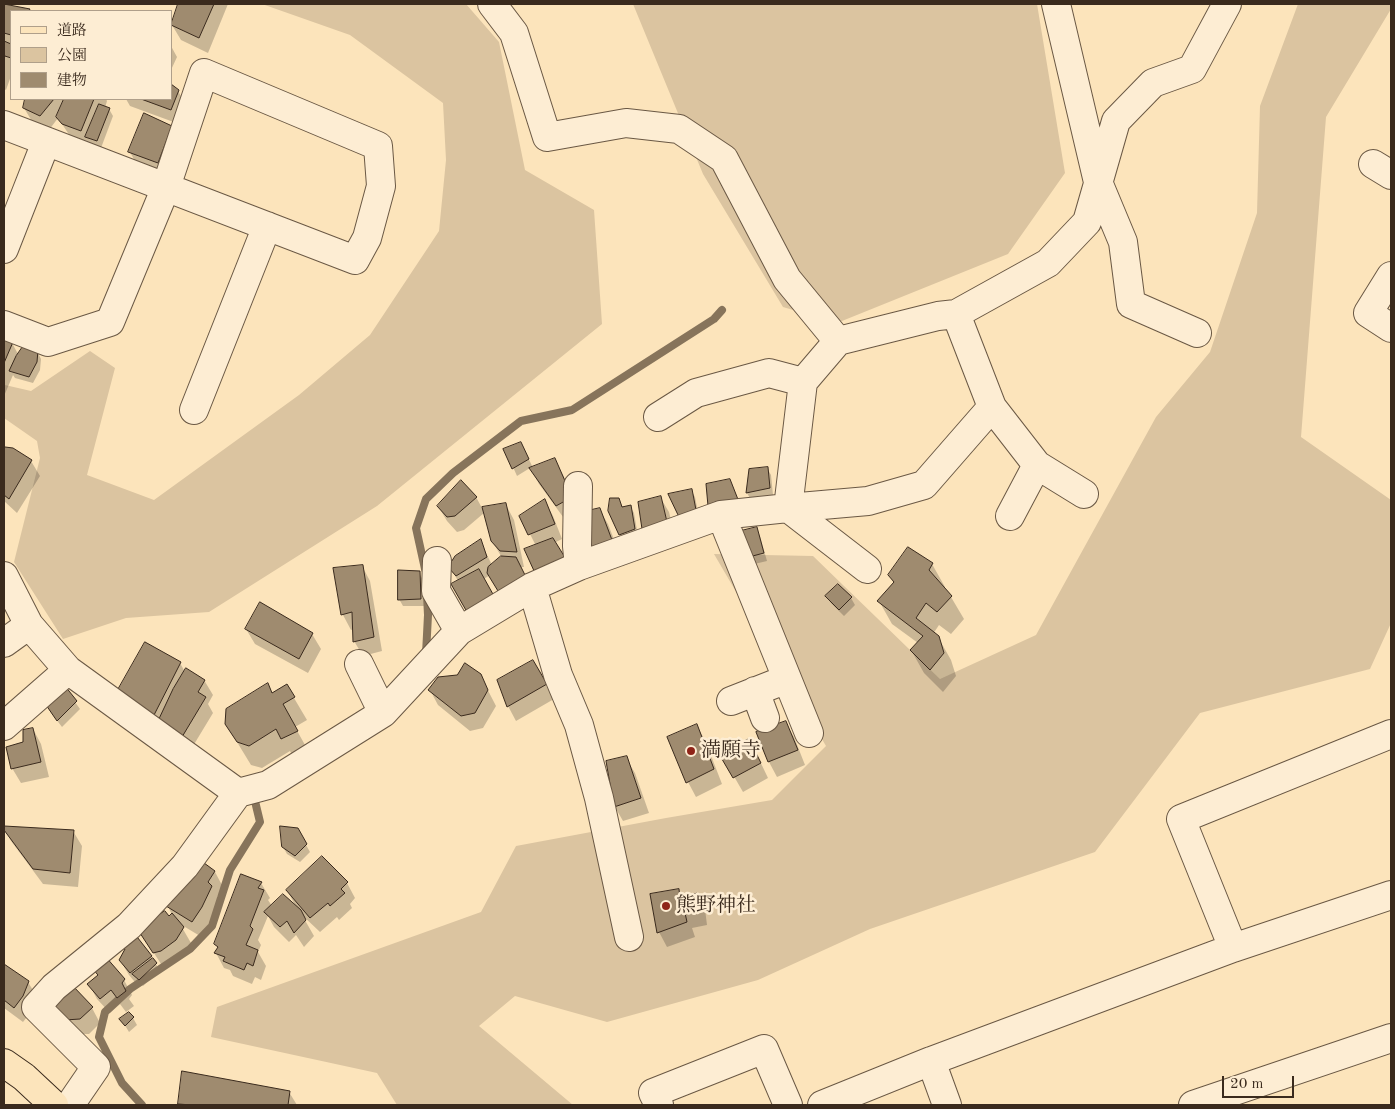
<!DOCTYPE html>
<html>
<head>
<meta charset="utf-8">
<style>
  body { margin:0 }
  #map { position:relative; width:1395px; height:1109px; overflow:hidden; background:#fce4bb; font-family:"Old Standard TT","Noto Serif JP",serif }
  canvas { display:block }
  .frame { position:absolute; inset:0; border:5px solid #3a2a1d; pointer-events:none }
  .legend { position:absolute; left:10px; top:10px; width:162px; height:90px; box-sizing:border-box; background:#fdedd3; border:1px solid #af9f8a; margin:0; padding:6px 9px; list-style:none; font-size:15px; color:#3a2a1d }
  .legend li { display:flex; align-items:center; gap:10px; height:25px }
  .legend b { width:25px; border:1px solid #af9f8a }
  .scale { position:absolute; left:1222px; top:1076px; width:72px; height:22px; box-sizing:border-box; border:2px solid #3a2a1d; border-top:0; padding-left:6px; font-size:15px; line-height:18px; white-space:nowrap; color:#3a2a1d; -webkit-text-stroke:4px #fdedd3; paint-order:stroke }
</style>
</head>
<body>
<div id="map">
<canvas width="1395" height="1109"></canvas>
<div class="frame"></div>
<ul class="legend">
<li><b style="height:6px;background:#fce4bb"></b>道路</li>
<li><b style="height:14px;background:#dbc4a0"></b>公園</li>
<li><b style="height:14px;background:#9f8b6f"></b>建物</li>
</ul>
<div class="scale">20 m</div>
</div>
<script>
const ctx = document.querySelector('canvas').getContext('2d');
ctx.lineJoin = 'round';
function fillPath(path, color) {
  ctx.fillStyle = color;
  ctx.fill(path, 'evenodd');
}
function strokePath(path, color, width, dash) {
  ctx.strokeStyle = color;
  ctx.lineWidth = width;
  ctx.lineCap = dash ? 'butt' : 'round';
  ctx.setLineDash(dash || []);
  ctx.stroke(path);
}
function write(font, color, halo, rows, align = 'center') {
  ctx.font = font + ' "Old Standard TT","Noto Serif JP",serif';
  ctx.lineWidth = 5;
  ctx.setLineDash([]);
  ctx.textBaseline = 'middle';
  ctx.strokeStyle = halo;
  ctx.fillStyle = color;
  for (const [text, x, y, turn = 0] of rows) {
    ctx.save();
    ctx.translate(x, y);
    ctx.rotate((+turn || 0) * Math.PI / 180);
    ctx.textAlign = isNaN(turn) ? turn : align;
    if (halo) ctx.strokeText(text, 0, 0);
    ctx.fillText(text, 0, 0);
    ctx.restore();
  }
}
fillPath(new Path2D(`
  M262,4H466L499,42L525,170L594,210L602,324L377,506L209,612L126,618L63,639L14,562L40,458L37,441L4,418L5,385L31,391L90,351L115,368L87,475L154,500L299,395L370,335L439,231L446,160L443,103L350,35Z
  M633,4H1037L1065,173L1008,254L837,323L783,307L703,174Z
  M1298,4H1391V9L1326,117L1301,437L1391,500V623L1370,669L1200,713L1095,852L870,929L758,980L607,1022L515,996L479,1026L573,1105H397L377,1073L211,1037L217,1007L481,912L516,846L666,818L772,800L826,746L714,554L813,556L940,679L1036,635L1156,417L1210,352L1257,213L1260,106Z`), '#dbc4a0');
fillPath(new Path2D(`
  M4,4L30,11H11V76L6,90L4,89Z
  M179,4L192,5L193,4H228L208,53L181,40L172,25Z
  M171,46L177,57L171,70Z
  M178,91L187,106L179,124L130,106L126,99H171Z
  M26,99H106L107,101L105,108L109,109L113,116L101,148L72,139L58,118L49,130L33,123L24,108Z
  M172,127L166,177L138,167L130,152Z
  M4,340L12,343L18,354L37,351L41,359L40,370L33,383L15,378L13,375L4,396Z
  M6,448L31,461L40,476L17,513L4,501V453Z
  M505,449L525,451L533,468L554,460L563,475L580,512L566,521L539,484L530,468L517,476Z
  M767,468L771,475L773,495L751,500L747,493L750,470Z
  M691,490L695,497L699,517L684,523Z
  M476,497L482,508L506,505L514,520L524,567H520L507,606L490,575L484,579L458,581L450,567L480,541L492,565L501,556L492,541L484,513L464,530L457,532L447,521L438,506Z
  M660,497L669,512L675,537L652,544Z
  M619,499L623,508L630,506L634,513L638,536L624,541L620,534Z
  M545,501L553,516L562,539L554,543L536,546L521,516Z
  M599,509L608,524L620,555L593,547L582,522Z
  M756,528L760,536L767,561L750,565Z
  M932,564L945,587L944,589L951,597L964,619L951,634L939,625L933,634L938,637L951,660L956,676L943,692L924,673L911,650L918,643L892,624L879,601L894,584L890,576Z
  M362,566L370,581L382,651L363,656L354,641V629L351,630L343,615L334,569Z
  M419,573L423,580L425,606H403L399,599Z
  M838,586L851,598L855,605L844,616L831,603L826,596Z
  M246,629L312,634L321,649L308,673L255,644Z
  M146,643L180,663L185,672L204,680L213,695L208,704L213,713L190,751L130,717Z
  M532,662L554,699L516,721L508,706Z
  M480,675L496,706L483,728L470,731L438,705L430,690Z
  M268,685L273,694L286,686L294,698L307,720L295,727L310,754L295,761L290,751L262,768L251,765L226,724Z
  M65,688L80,709L62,727L49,710Z
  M785,722L794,737L805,765L777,777L769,762L758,733Z
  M696,725L705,740L722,784L696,797L688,782Z
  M33,729L41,744L49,777L21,783L12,768Z
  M721,754L757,755L768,778L743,792Z
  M626,758L635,773L649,813L623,821L615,807Z
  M4,828L73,831L82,846L78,887L43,884L11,841Z
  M297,829L310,852L300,862L287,854L283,847Z
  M200,862L215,872L223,887L217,897L219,902L210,922L200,936L180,924L191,943L184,955L169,966L163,967L139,930L169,918L172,915L168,906Z
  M242,876L261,883L270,898L268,900L272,906L296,907L287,890L347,883L355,898L350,904L352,908L339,920L337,917L320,932L302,915L314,936L304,947L296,935L289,942L274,927L268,916L258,940L261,945L258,952L266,966L261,980L255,977L252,984L233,976L230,970L224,968L216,953L218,949L216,944Z
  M679,891L684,899L697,894L705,909L707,925L692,928L695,937L667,947L659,932L651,895Z
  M121,944L151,956L160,971L143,986L142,985L139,987L129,975L120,960L125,952Z
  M4,966L28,982L37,997L31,1012L23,1022L4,1008Z
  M93,967L124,980L132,995L129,999L134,1006L126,1012L120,1004L110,1013L97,999L89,984L99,977Z
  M92,1008L100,1023L89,1034H74L62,1021Z
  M133,1018L137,1025L129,1032L121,1019Z
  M289,1092L297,1105H180L179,1103Z`), '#0003');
strokePath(new Path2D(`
  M425,569L416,528L426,499L453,473L521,421L572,410L714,319L722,310
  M426,654L428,615L427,595
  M142,1105L122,1083L99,1037L105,1012L130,989L190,949L212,926L230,870L260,822L253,793`), '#87745b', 8);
const building = new Path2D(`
  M4,4L30,9L29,11H11V35L4,33Z
  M178,4H214L199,38L171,25Z
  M4,41L11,44V58L5,56L4,59Z
  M171,84L179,90L171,110L141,99H171Z
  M25,99H54L40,116L23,108Z
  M64,99H94L81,131L62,124L56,117Z
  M99,104L110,108L97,141L85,137Z
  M144,113L172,126L158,163L128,152Z
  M4,338L13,342L4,363Z
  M24,345L38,350L37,362L29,377L9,371L16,356Z
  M521,442L529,459L512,469L503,449Z
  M5,447L13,448L32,460L9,499L4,495V450Z
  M555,458L572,497L556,506L529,468Z
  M768,467L770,488L746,493L749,469Z
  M730,479L739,502L708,506L706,484Z
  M461,480L477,497L455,516L447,517L437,506Z
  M692,489L696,510L679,517L668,494Z
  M661,496L667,522L642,529L638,502Z
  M610,498H619L622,507L631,505L635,529L619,535L608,511Z
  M545,499L555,524L528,535L519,516Z
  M506,503L517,552L500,551L491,541L482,507Z
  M600,508L612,540L591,547L580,522L583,512Z
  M757,527L764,553L745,558L737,532Z
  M553,538L566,559L535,573L524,549Z
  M481,539L487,557L456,576L448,567L455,556Z
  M908,547L933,563L929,570L952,596L937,612L926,603L916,618L939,636L944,653L930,670L910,650L923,636L877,601L894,582L888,575Z
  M501,556L516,557L526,577L498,591L487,573L488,567Z
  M363,565L374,637L353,642L352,612L341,615L333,568Z
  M479,569L494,596L467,612L451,584Z
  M398,570L420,571L421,599L398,600Z
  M838,584L852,597L839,610L825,596Z
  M260,602L313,633L299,659L245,629Z
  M145,642L181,662L152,719L115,695Z
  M533,660L547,684L507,707L497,680Z
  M465,663L481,674L488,690L475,713L461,716L428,690L438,677L457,675Z
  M186,668L205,680L198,692L206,697L182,737L157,723L173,689Z
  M268,683L272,693L287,684L295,697L283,704L298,731L281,739L276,729L249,746L237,742L225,724L226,709Z
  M65,686L77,701L57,721L44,702Z
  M786,721L798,750L768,762L756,732Z
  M697,724L714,769L686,783L667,737Z
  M33,728L41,762L11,769L6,747L23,742V730Z
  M749,739L761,763L733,778L719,754Z
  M627,756L641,798L614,807L606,761Z
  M4,826L74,830L70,873L33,869L4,830Z
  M280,826L298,828L307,844L295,856L282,847Z
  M322,856L348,882L341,889L345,893L330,906L328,903L310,918L286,890Z
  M200,860L215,871L208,882L212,886L202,907L192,922L166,906L185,876Z
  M241,874L262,882L258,888L264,890L250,926L253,929L246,945L258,950L253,966L247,963L244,970L223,961L225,957L214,953L218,947L214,944Z
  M679,889L680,899L697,893L700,910L685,913L687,922L657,933L650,894Z
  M283,894L301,910L306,920L294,933L287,921L280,927L264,912Z
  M165,911L169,916L172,913L184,927L176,940L161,951L153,953L138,930Z
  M134,933L152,956L130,973L119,960L125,949L119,944Z
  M105,956L125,979L122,983L126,991L117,998L111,990L100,999L87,984L98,975L91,967Z
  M153,958L157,963L139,980L132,974Z
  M4,964L29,981L23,996L14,1008L4,1000Z
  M72,985L93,1007L80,1019L65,1020L52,1006Z
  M129,1012L134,1017L125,1026L119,1019Z
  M182,1071L290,1091L288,1105H192L178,1104Z`);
fillPath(building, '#9f8b6f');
strokePath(building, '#3a2a1d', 1);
const minor = new Path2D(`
  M492,4L514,33L547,137L626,123L679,129L724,159L787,279L838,341
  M1056,4L1098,182L1123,242L1131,304L1197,333
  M4,125L355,260L367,238L381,186L378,146L204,73L166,187L110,322L48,342L4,325
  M1373,164L1391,175
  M4,249L46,142
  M1391,276L1368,313L1391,328
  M956,314L992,407L1037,465L1084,494
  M194,410L267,226
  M658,417L696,393L769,373L803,382L838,341L938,316L956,314L1048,263L1087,222L1116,121L1153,83L1192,69L1227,4
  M578,486L577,546L579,566
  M721,515L809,733
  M1010,516L1037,465
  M437,561L436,591L459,631
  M867,569L788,508L868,501L924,485L992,407
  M4,576L29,625L68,670L238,793L268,785L383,713L459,631L532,587L579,566L721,515L788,508L803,382
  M532,587L558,675L579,725L599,798L629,937
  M4,643L29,625
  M359,664L383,713
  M755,691L765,718
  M731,701L787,679
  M4,726L68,670
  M1233,948L1181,819L1391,734
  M931,1061L947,1105
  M70,1105L96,1067L36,1007L54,987L129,926L185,866L238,793
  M659,1105L653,1093L764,1049L788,1105
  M822,1105L931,1061L1233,948L1391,895
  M1193,1105L1391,1038`);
const major = new Path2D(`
  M4,1063L24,1077L54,1105`);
strokePath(minor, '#6a5844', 30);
strokePath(major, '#3a2a1d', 30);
strokePath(minor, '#fdedd3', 28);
strokePath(major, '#fce4bb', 28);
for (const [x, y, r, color] of [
  [691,751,5,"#8f2418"],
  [666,906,5,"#8f2418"]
]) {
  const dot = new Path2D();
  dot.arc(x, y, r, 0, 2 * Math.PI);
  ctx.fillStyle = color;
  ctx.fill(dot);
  strokePath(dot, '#fdedd3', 2);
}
write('20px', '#3a2a1d', '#fdedd3', [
  ["満願寺",701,751],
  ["熊野神社",676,906]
], 'left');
</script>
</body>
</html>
